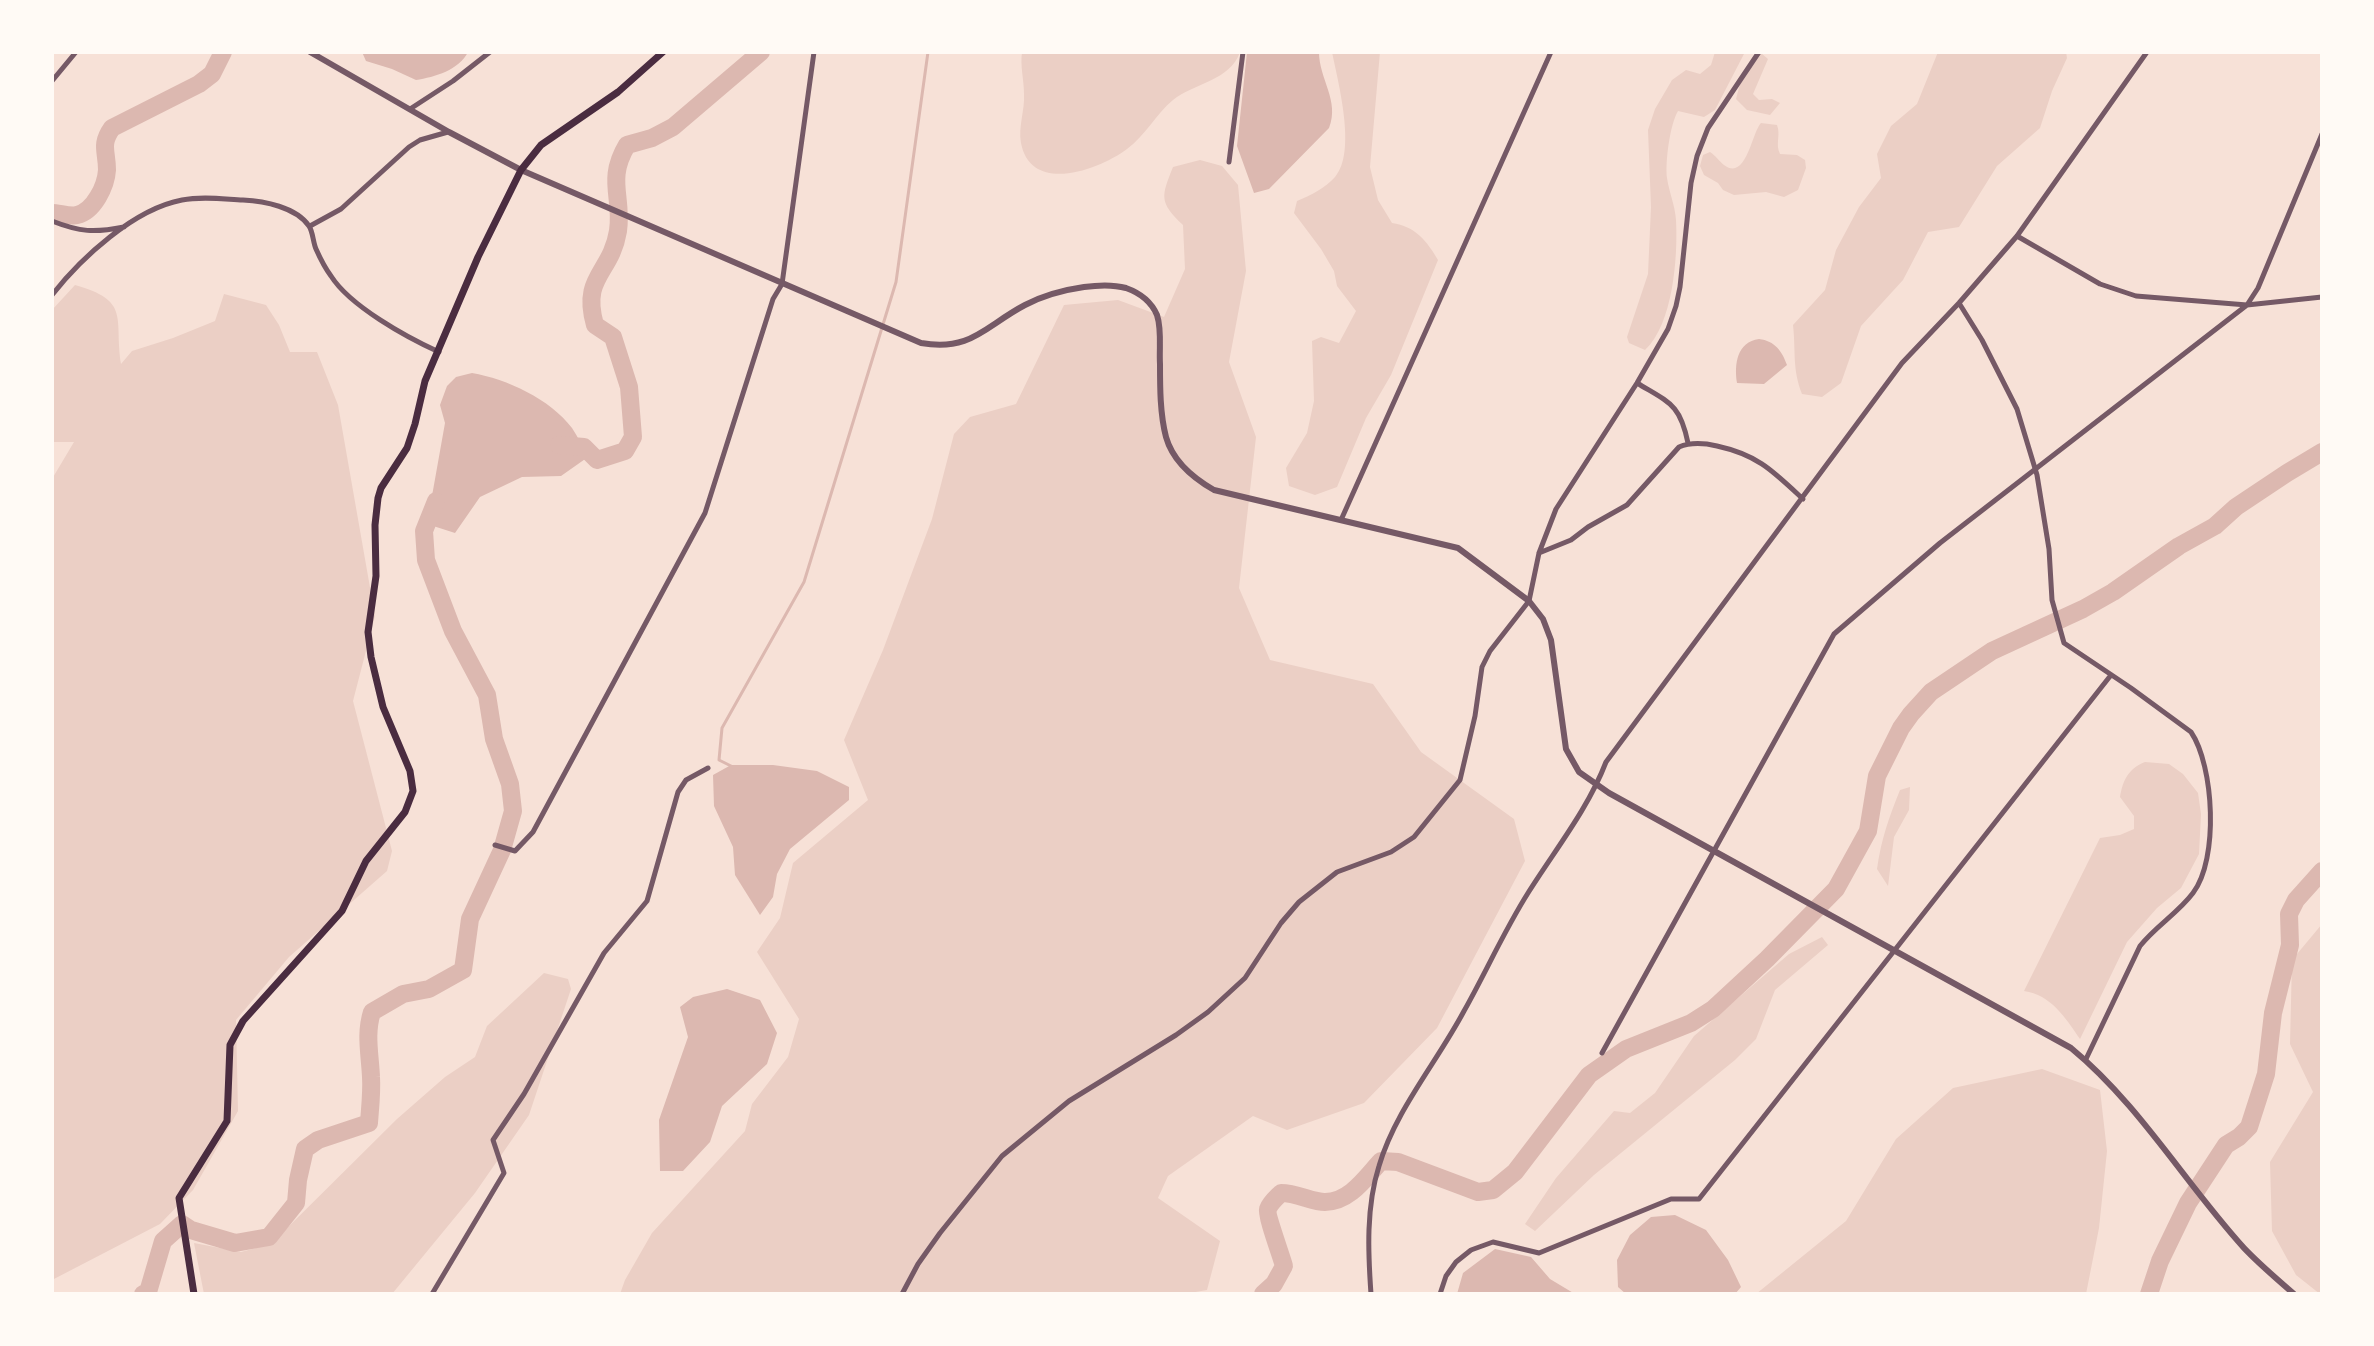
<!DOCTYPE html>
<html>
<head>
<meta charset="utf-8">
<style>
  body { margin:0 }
  #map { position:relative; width:2374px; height:1346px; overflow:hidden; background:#f7e1d7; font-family:Montserrat,sans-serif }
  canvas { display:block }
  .frame { position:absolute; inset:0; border:54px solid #fffaf5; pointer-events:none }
</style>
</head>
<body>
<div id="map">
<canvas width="2374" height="1346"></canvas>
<div class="frame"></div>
</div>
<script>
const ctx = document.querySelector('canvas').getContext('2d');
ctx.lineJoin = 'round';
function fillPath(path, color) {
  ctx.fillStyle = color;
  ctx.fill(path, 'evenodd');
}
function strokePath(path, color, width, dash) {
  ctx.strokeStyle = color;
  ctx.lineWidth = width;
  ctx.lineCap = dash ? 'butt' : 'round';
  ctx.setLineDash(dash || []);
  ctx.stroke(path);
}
fillPath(new Path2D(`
  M1022,52H1240C1230,81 1194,83 1173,100C1156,114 1145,136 1127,149C1099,170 1031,195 1021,143C1018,127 1025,110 1024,94C1024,79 1020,67 1022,52Z
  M1332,52H1380L1370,167L1378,200L1392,223C1415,226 1427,241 1438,260L1391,375L1366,418L1337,487L1315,495L1289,486L1286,468L1307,433L1314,401L1312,341L1321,337L1339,343L1356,311L1337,286L1334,271L1321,249L1294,213L1297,201C1311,195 1324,189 1335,177C1357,152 1338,82 1332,52Z
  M1715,52H1745L1715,110L1704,117L1678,111C1670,124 1665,162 1667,178C1669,192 1675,205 1676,220C1678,257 1673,324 1645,350L1629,343L1627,337L1648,274L1651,207L1648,130L1655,109L1672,80L1686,70L1700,74L1711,65Z
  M1938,52H2066L2067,58L2052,91L2040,128L1997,166L1959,227L1928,232L1903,280L1861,326L1841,383L1822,397L1802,394C1792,368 1796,352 1793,325L1825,290L1836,250L1859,207L1881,178L1877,154L1891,126L1917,104Z
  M1761,53L1768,59L1753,94L1759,100L1772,99L1780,103L1770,115L1747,110L1736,99L1741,80L1758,54Z
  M1761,123L1777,125C1781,135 1775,144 1780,154L1797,155L1805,160L1806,168L1798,190L1784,197L1766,192L1734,195L1723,190L1718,183L1704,175L1700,166L1703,155L1710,152C1716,156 1719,161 1724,165C1746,182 1752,132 1761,123Z
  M1200,160L1222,166L1238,185L1246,271L1229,362L1256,437L1239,588L1270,660L1373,684L1421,752L1514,819L1525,861L1437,1028L1364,1103L1287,1130L1253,1116L1168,1176L1158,1198L1220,1241L1207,1290L1184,1294H620L625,1280L652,1233L745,1131L752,1104L788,1057L799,1019L757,952L780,918L793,863L868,800L844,740L883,650L932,519L954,434L970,417L1016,404L1064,305L1118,300L1164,317L1185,269L1183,225C1159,202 1161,197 1173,167Z
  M75,285C131,301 114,317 121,364L132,351L173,338L215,321L224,294L266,305L279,325L290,352H317L338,405L375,616L353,701L392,851L387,871L289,957L236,1020L238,1111L193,1190L160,1224L52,1280V479L74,442H52V310Z
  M2145,762L2169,764L2183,774L2198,793L2201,814L2199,854L2181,888L2157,908L2127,942L2080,1039C2065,1017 2051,995 2024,991L2100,838L2120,835L2134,829V816L2120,797C2123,780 2128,769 2145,762Z
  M1910,787L1909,810L1894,837L1888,886L1877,869C1881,840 1889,817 1900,790Z
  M2322,924V1294H2320L2296,1275L2272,1231L2270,1162L2313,1092L2290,1044L2292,960Z
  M1822,937L1828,945L1775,990L1756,1039L1735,1060L1594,1175L1535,1231L1525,1224L1556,1178L1614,1111L1630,1113L1655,1093L1694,1036L1789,954Z
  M544,973L568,979L571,989L529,1115L475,1193L392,1294H204L194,1243L241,1252L271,1244L397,1119L445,1077L475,1057L487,1026Z
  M2042,1069L2100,1090L2107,1151L2099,1228L2086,1294H1756L1846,1221L1896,1139L1953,1088Z`), '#ebcfc5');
fillPath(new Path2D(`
  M362,52H468C459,70 435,77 416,80L392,69L366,61Z
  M1247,52H1319C1319,79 1340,101 1329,128L1269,189L1254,193L1237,146Z
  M1759,339C1775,341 1782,351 1787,365L1764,384L1737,383C1734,364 1737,342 1759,339Z
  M472,373C507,379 550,399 572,428C578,437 583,448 588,457L561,476L522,477L480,497L455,533L427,524L445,423L440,405L447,386L456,377Z
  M731,765H773L817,771L849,787V800L790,849L777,874L773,897L760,915L735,875L733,847L714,806L713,775Z
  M727,989L760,1000L777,1033L767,1064L722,1106L710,1142L683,1171H660L659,1120L688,1037L680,1007L693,997Z
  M1675,1215L1706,1230L1728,1260L1741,1287L1735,1294H1626L1618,1287L1617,1260L1630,1235L1651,1217Z
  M1495,1249L1531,1257L1550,1279L1575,1294H1457L1463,1273Z`), '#dcb8b0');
strokePath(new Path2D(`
  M733,767L719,760L722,728L804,582L896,282L928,52`), '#dcb8b0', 3);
strokePath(new Path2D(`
  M52,213C59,213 70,217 77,215C94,211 106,186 107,170C107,151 100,145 112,128L199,84L212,74L223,52
  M559,445L584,447L597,460L625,451L633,437L629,387L613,337L595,325C581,276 611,274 618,231C623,197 606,180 627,145L652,138L673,127L761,52
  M143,1294L148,1292L163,1241L182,1224L191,1230L235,1243L269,1237L296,1203L298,1180L305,1149L318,1140L369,1123C370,1108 372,1092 371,1077C370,1054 365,1034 372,1012L403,994L429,989L463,970L470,919L502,850L513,811L510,784L494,739L487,695L453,631L426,560L424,531L436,501
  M1263,1294L1274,1284L1284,1266C1281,1255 1266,1215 1268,1209C1270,1203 1276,1198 1281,1193C1297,1193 1312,1202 1325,1202C1350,1202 1366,1177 1381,1161L1398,1162L1478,1192L1493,1190L1515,1172L1589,1075L1626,1049L1691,1023L1713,1009L1767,959L1836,889L1868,831L1877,776L1901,728L1911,714L1931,692L1992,651L2083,609L2113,592L2179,546L2215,526L2236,507L2287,473L2322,452
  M2149,1294L2160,1261L2188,1203L2226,1145L2239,1137L2249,1127L2266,1074L2273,1013L2290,945L2289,914L2296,900L2322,871`), '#dcb8b0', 18);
strokePath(new Path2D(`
  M52,81L76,52
  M410,109L453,81L490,52
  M1229,162L1243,52
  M52,221C80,232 94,233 124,227
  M310,226L341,209L409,147L420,140L448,132
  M2017,236L2100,284L2136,296L2247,305L2322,297
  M52,295C81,258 134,209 182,200C202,196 223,199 243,200C264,201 296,207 309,226C313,232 313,242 316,249C320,258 325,268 331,276C350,306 406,337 439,352
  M1959,303L1982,340L2017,409L2037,475L2049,549L2052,600L2064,643L2131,688L2191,732C2214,766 2219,859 2193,893C2178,913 2156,926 2140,946L2086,1059
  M1637,383C1670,403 1680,404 1688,443
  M1341,520L1551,52
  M1539,553L1571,540L1588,527L1627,505L1679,447C1691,442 1704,443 1717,446C1758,455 1773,471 1803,499
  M495,845L515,851L533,832L705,513L773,299L782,284L814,52
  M1602,1053L1834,634L1940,543L2247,305L2258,288L2322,134
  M432,1294L504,1173L493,1140L524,1094L604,953L647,901L678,792L686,780L708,768
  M902,1294L918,1264L940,1233L1002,1156L1069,1101L1176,1035L1208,1012L1245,978L1281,923L1299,902L1337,872L1391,852L1414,837L1460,780L1475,716L1482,667L1490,651L1529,601L1539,553L1556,509L1637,383L1668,329L1676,306L1680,287L1691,183L1697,156L1708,128L1759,52
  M1371,1294C1368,1252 1366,1207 1379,1166C1395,1111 1437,1062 1464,1011C1486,972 1504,931 1528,893C1555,850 1588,809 1606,762L1902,363L1959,303L2017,236L2147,52
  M1440,1294L1446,1276L1456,1262L1471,1250L1493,1242L1539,1253L1671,1199H1699L2111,675`), '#755966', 5);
strokePath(new Path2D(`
  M310,52L449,132L521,170L921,343C971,352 985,326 1025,305C1044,295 1063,290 1084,287C1098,285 1112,284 1126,288C1140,293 1151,301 1157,315C1162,330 1159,348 1160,364C1160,387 1160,414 1166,437C1173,462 1193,478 1214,490L1458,548L1529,601L1543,619L1551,640L1566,749L1579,772L1609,793L2071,1048C2139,1104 2185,1183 2244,1248C2259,1264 2277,1279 2294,1294`), '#755966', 6);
strokePath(new Path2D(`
  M194,1294L179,1198L227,1121L230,1045L243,1021L342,911L366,861L405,812L413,791L410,771L383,707L371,657L368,632L376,576L375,525L378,498L381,488L407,448L415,424L425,381L478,257L521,170L541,145L618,92L663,52`), '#4a2c40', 7);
</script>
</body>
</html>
